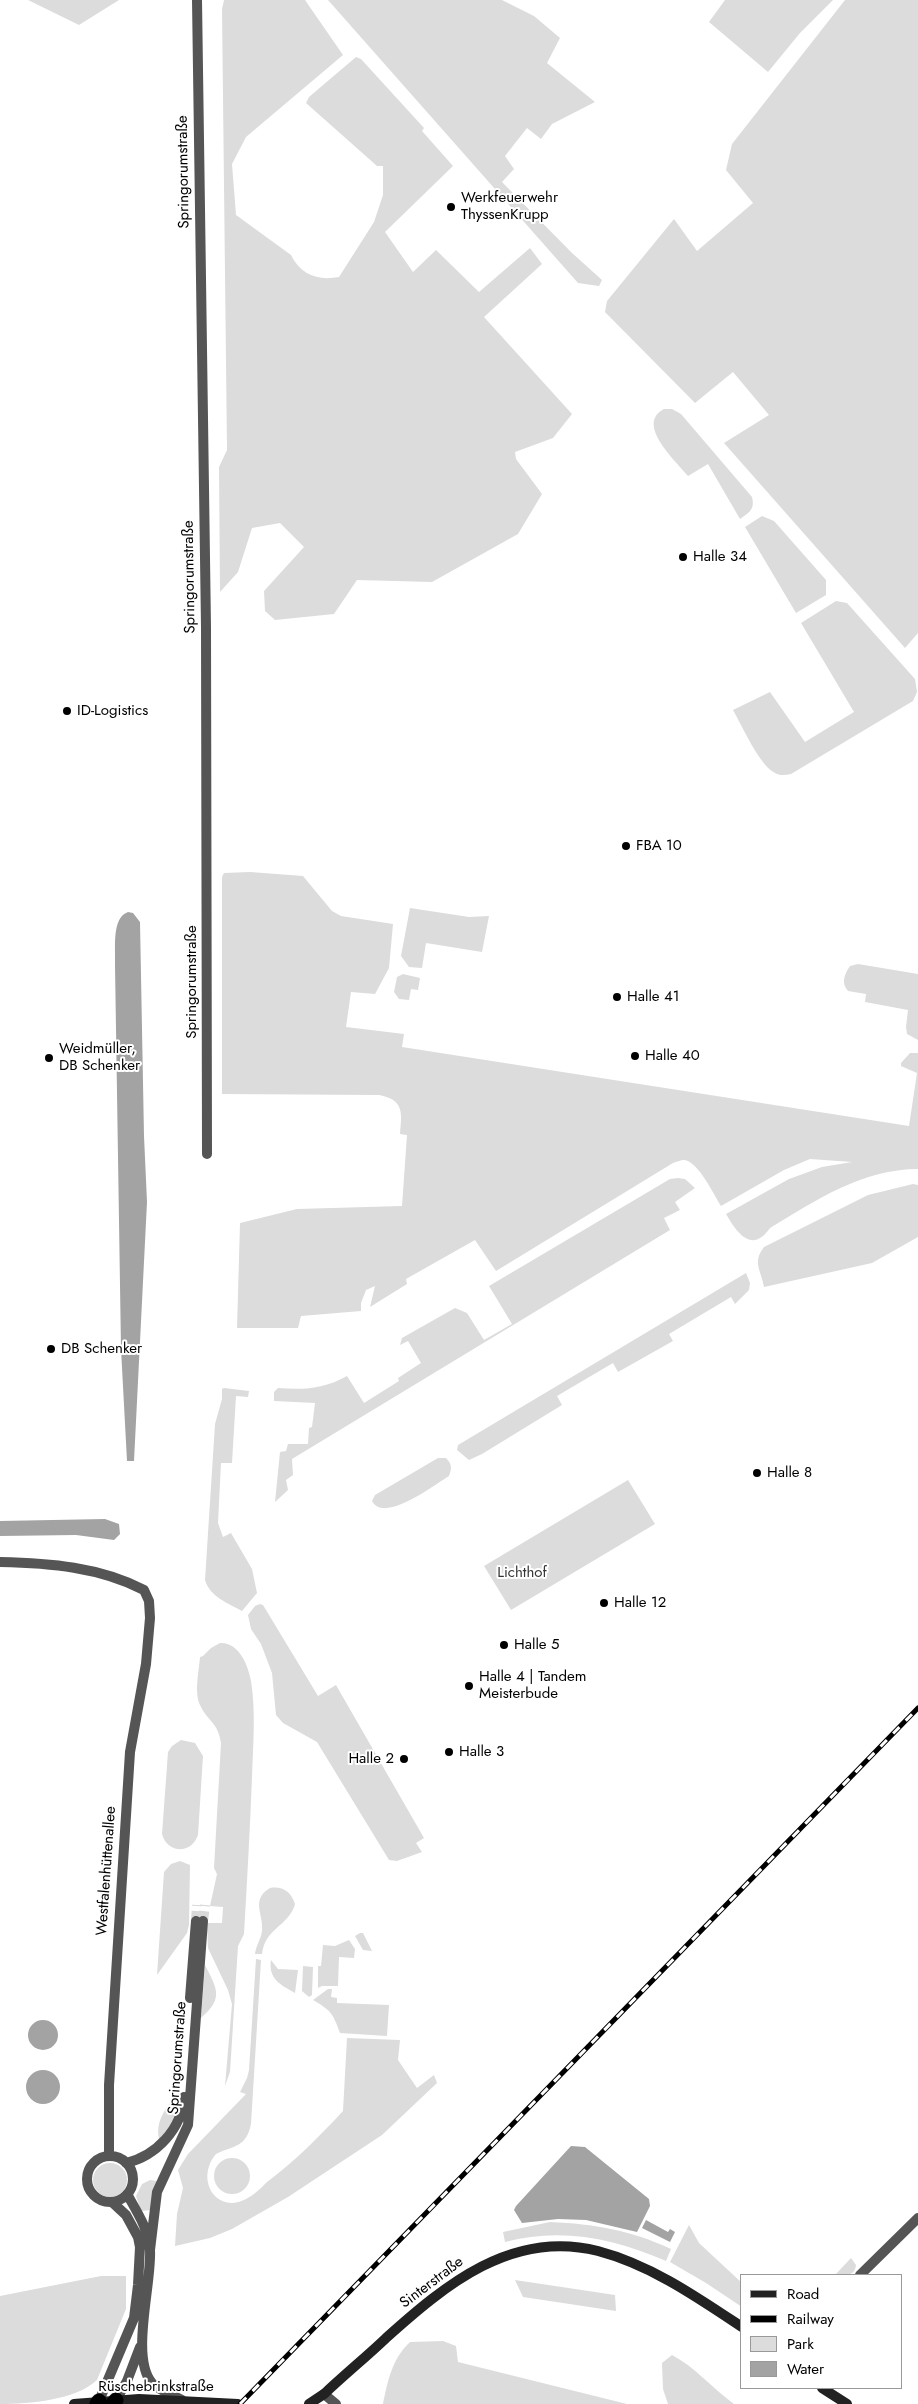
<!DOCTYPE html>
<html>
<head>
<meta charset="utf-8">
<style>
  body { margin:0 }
  #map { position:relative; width:918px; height:2404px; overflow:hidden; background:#fff; font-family:Jost,sans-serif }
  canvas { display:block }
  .legend { position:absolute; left:740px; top:2274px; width:162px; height:115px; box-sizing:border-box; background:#fff; border:1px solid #999; margin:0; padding:6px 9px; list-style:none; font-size:15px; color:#000 }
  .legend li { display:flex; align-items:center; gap:10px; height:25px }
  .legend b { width:25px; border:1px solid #999 }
</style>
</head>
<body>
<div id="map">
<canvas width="918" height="2404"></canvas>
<ul class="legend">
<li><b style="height:6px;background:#222"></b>Road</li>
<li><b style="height:6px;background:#000"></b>Railway</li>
<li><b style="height:14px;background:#dcdcdc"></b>Park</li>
<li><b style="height:14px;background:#a3a3a3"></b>Water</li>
</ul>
</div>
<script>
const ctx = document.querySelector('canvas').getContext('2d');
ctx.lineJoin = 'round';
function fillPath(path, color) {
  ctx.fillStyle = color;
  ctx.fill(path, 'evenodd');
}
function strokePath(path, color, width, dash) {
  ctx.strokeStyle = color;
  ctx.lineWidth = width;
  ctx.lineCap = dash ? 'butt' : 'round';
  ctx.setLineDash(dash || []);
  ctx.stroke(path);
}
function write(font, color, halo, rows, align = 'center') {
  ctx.font = font + ' Jost,sans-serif';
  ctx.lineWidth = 4;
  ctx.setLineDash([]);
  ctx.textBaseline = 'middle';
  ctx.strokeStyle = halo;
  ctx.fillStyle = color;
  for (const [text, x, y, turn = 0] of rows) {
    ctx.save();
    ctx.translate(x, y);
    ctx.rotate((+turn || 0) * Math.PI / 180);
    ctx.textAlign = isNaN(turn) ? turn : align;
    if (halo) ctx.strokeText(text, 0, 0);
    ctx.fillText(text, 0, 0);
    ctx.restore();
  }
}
fillPath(new Path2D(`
  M28,0H119L79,25Z
  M224,0H305L343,55L246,137L232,164L236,215L291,255C301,275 318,281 339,277L374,222L383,195V166H377L306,103L309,97L356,57L361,59L424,128L422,131L453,166L385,232L413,272L436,250L479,292L530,248L542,264L484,317L572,414L553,438L515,452L516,459L542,494L518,534L432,582L357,580L334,614L275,620L265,611L264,591L304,547L280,523L252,528L238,572L220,592L219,467L227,450L222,9Z
  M328,0H502L534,16L560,38L547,63L595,102L552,124L541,139L527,128L505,156L514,169L502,182L572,253L602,280L599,286L578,283Z
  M725,0H833L800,33L768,72L709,22Z
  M845,0H918V633L905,648L724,443L769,415L733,372L695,403L605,312L607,301L674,219L697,251L753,203L726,170L732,144Z
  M664,409H672L681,414L752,497C755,509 750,512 740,519L708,464L688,476C675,460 635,424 664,409Z
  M762,516L774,521L826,580V595L796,613L745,527Z
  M836,601L847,603L915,679L917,692L913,701L791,774C786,775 780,776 775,773C760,766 742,726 733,710L770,692L805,742L854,712L801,623Z
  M250,872L303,876L332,911L341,916L393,924L389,968L375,994L351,992L346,1027L404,1034L402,1047L909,1126L917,1073L901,1066V1063L910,1053H918V1169C863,1169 816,1200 770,1228C752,1254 737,1233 726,1214L789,1179L822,1167L852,1162L810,1159L784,1170L721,1206C714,1195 698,1161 684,1160C681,1160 676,1162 673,1163L496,1271L475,1240L406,1279L407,1284L370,1307L375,1286L366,1290L361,1303V1311L301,1316L298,1328H237L240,1223L297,1209L402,1206L407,1135L400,1134C402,1112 404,1100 379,1095L222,1094V877L224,873Z
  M410,908L469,917L489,916L482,952L426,943L422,968L409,967L401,956Z
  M858,964L918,974V1040L907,1034L906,1027L908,1010L865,1002L866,994L848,991C841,983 844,975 850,966Z
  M403,974L420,978L418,990L411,989L409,1000L399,999L394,992L397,977Z
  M678,1178L685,1179L695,1188L675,1202L680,1210L664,1218L670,1230L292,1459L293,1475L286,1480L288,1490L275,1502L280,1452L286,1451L288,1444H308L309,1428L312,1427L315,1403L274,1401V1392L278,1388C304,1390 324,1389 347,1376L364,1403L399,1381L398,1378L421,1363L408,1341L400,1345L402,1338L455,1308L467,1313L484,1340L512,1324L489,1286L670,1179Z
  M913,1184L918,1185V1237L872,1263L764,1287C761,1269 752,1263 764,1247L868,1195Z
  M746,1273L750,1283L749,1290L735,1304L731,1297L669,1334L673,1341L618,1372L613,1363L557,1396L562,1405L482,1454L469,1460L457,1450L458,1445Z
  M224,1388L249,1391L248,1397L236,1396L232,1463H221L218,1523L223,1537L231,1533L252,1569L257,1593L242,1611C228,1603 210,1597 205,1580L215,1424L222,1399V1389Z
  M438,1458H446C452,1464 452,1468 449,1476C434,1485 384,1524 372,1501L375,1495Z
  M628,1480L655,1524L511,1610L484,1566Z
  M260,1604L263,1605L318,1696L336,1685L424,1838L416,1843L422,1852L397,1861L389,1860L317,1742L283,1723L276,1715L272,1673L261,1644L251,1629L248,1615L255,1606Z
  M220,1643C239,1642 248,1665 251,1681C256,1712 253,1746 252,1777C250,1829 247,1882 244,1934L238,1946L230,2072L225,2086L232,2004L228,1990L208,1948L207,1923H222L223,1907L210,1906L217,1874L214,1868L221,1743C218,1722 208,1722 200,1705C194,1692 199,1671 200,1657L203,1656L211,1648Z
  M181,1740L195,1743L203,1756L198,1835C191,1855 167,1853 162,1834L168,1752L172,1746Z
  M180,1861L190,1865L189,1925L187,1933L157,1975L164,1872L171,1864Z
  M270,1888C283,1886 291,1892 295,1904C289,1926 265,1928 262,1954H255C256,1945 261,1939 262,1931C264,1914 250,1900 270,1888Z
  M360,1933H363L372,1951L363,1950L355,1936Z
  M349,1940L355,1949L354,1958L339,1957L338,1986H322L318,1988V1966H321L323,1945L335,1946Z
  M256,1959L261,1960L251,2124C246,2148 234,2145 216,2154C195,2178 215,2215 246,2199C254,2195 261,2188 267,2182C295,2161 319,2137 343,2111L347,2038L400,2040L398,2060L417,2088L434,2075L437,2083L382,2135L288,2197L232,2229L210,2238L175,2246L177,2214L183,2188L178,2170L188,2154L246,2094L240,2092L247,2078L249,2070Z
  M271,1960L278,1969L298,1970L295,1993C281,1985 268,1979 271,1960Z
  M205,1965C217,1989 224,1998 201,2018Z
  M303,1966L313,1967L312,1995L309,1997L302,1991Z
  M328,1989H332L331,1997L337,1998V2003L389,2005L387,2036L340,2033C333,2014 332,2011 313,2000Z
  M179,2092L180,2096L175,2122L159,2139C155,2120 167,2106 179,2092Z
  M214 2176a18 18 0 1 1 36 0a18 18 0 1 1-36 0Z
  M93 2180a17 17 0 1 1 34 0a17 17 0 1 1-34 0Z
  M150,2180L157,2181L152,2210L141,2211L136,2196L142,2184Z
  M550,2222C595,2224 630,2230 671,2249L666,2261C614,2238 560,2227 505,2242L503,2232Z
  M689,2225L699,2243L742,2283V2307L706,2283L670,2262Z
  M851,2258L856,2265C855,2277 844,2275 835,2275Z
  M101,2276H126V2309L97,2380C76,2400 29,2404 0,2404V2296Z
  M515,2280L615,2295L616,2311L523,2297Z
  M443,2341L456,2346L458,2362L627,2404H383C388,2380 392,2359 410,2342Z
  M672,2355C695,2367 713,2389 734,2404H668L663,2389L662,2363Z`), '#dcdcdc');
fillPath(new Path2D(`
  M128,912L133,913L140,922L144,1136L147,1202L134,1461H127L121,1349L115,965C116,949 111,918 128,912Z
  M105,1519L119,1524L120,1534L114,1540L76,1535L0,1536V1521Z
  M28 2035a15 15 0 1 1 30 0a15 15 0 1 1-30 0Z
  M26 2087a17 17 0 1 1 34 0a17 17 0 1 1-34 0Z
  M571,2146L585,2147L649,2199L650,2206L637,2232L586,2220L558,2219L522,2223L514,2210L516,2206Z
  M646,2220L668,2232L670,2229L675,2232L670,2242L642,2228Z`), '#a3a3a3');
strokePath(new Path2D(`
  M196,1921L197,1905
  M203,1921L205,1905`), '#d9d9d9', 10, [10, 5]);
const highway = new Path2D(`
  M97,2404L99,2401
  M113,2404L116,2400`);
strokePath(highway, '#dbdbdb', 16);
strokePath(new Path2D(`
  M197,0L206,627L207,1154
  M0,1562C49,1563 100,1567 144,1590L149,1601L150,1618L146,1664L130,1752L109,2085V2156
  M190,1998L196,1921
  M87 2179a23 23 0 1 1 46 0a23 23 0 1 1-46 0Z
  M126,2163C156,2156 182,2129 184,2097
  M127,2194C137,2212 149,2230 150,2250C152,2283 130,2358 152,2383C160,2391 172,2395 182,2400
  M150,2250L157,2192L188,2125L203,1921
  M860,2275L918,2218
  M324,2394L336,2404
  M116,2400L127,2381L140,2347
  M99,2401L134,2318L138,2285L140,2247L138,2237L126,2215L112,2202`), '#555', 10);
strokePath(new Path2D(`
  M822,2388L847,2404
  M74,2404L139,2399L238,2404
  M309,2404L324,2394C344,2375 366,2357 386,2338C445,2285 512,2229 598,2251C651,2265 697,2297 742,2327`), '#222', 10);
strokePath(highway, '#000', 15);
const rail = new Path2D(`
  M240,2404L918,1708`);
strokePath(rail, '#000', 5);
strokePath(rail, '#fff', 3, [9]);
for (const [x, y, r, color] of [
  [451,207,5,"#000"],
  [683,557,5,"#000"],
  [67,711,5,"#000"],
  [626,846,5,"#000"],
  [617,997,5,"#000"],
  [635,1056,5,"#000"],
  [49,1058,5,"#000"],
  [51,1349,5,"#000"],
  [757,1473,5,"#000"],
  [604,1603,5,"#000"],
  [504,1645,5,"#000"],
  [469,1686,5,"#000"],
  [449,1752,5,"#000"],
  [404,1759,5,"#000"]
]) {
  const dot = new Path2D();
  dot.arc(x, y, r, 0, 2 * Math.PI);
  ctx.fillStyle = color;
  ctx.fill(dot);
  strokePath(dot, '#fff', 2);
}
write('15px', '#000', '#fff', [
  ["Springorumstraße",184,172,-91],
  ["Springorumstraße",190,577,-91],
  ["Springorumstraße",192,982,-90],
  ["Westfalenhüttenallee",107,1871,-86],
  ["Springorumstraße",178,2058,-86],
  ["Sinterstraße",432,2283,-37],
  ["Rüschebrinkstraße",156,2387]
]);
write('15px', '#000', '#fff', [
  ["Werkfeuerwehr",461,198],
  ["ThyssenKrupp",461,215],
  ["Halle 34",693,557],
  ["ID-Logistics",77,711],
  ["FBA 10",636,846],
  ["Halle 41",627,997],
  ["Weidmüller,",59,1049],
  ["DB Schenker",59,1066],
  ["Halle 40",645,1056],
  ["DB Schenker",61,1349],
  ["Halle 8",767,1473],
  ["Halle 12",614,1603],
  ["Halle 5",514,1645],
  ["Halle 4 | Tandem",479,1677],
  ["Meisterbude",479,1694],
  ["Halle 3",459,1752],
  ["Halle 2",394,1759,"right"]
], 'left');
write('15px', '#333', '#fff', [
  ["Lichthof",522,1573]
]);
</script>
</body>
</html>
